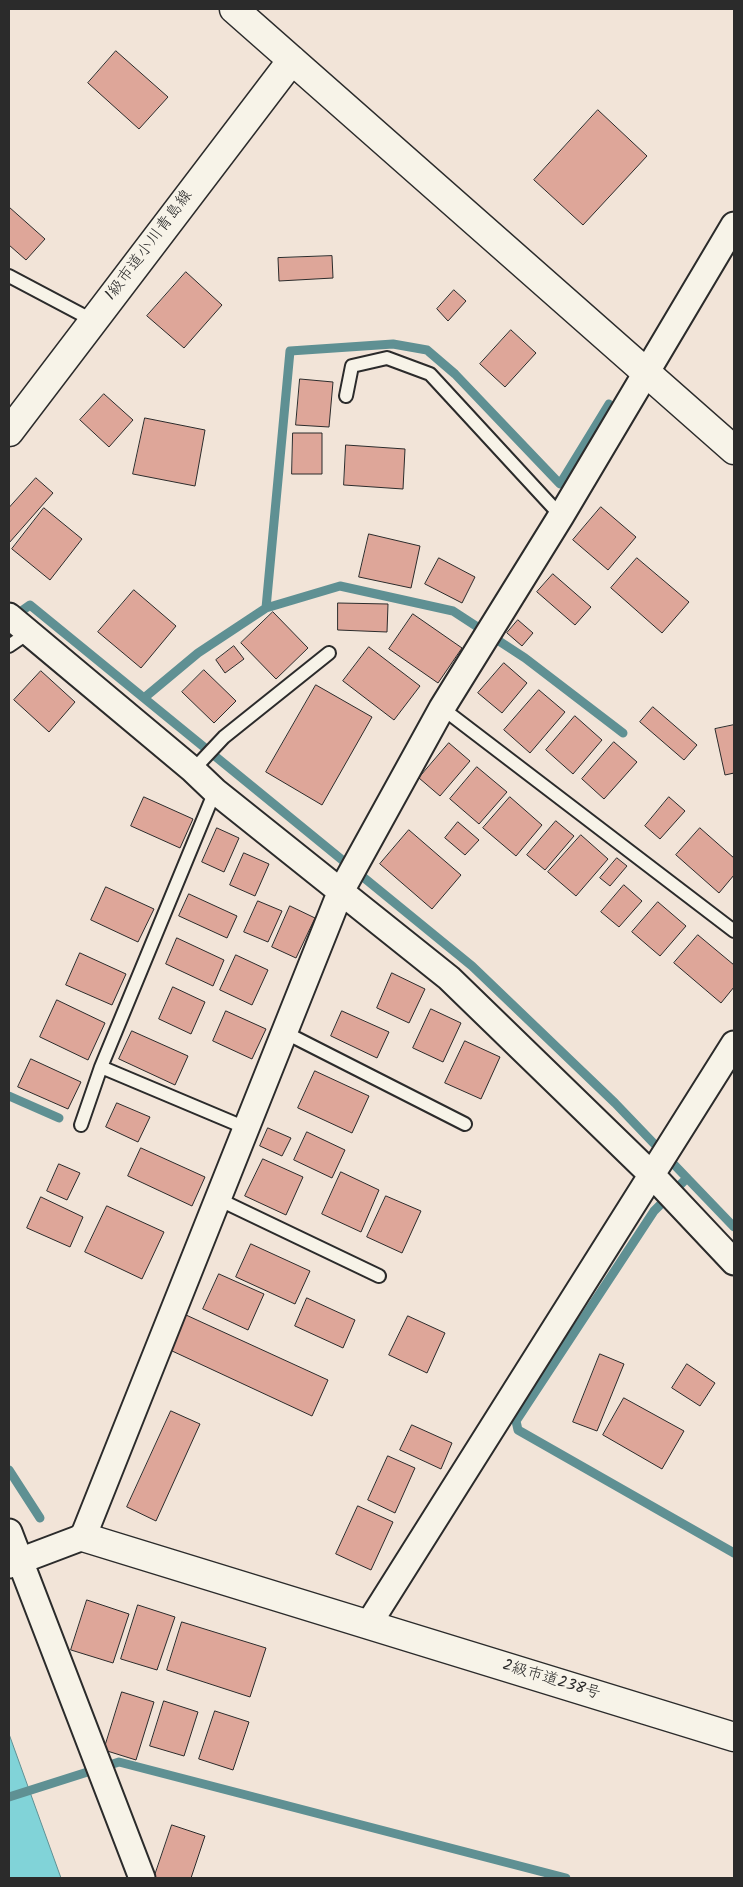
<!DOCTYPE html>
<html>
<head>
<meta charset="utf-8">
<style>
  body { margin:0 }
  #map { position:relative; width:743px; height:1887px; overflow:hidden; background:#f2e4d8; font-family:Kalam,sans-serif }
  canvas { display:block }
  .frame { position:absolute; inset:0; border:10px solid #2b2b2b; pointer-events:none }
</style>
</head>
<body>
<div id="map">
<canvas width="743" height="1887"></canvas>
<div class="frame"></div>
</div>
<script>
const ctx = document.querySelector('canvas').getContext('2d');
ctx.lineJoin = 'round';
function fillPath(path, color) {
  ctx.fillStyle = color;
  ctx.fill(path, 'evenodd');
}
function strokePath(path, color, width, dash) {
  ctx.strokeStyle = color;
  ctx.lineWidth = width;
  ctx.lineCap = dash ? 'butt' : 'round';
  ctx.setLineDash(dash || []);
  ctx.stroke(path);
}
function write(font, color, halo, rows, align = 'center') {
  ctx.font = font + ' Kalam,"Klee One",sans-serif';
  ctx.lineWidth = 4;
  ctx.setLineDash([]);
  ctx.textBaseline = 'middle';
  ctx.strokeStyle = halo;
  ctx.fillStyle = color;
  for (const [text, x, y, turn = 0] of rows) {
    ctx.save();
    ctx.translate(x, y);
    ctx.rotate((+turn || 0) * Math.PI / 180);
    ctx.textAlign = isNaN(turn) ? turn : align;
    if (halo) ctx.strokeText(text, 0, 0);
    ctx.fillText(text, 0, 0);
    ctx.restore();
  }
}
const water = new Path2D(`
  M9,1734L61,1878H9Z`);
fillPath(water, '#81d3d8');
strokePath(water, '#5f9093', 1);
strokePath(new Path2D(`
  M266,608L290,351L393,344L427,350L455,374L560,484L609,404
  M13,617L30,605L472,966L615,1103L734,1227
  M144,698L198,653L266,608L340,586L453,611L525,658L623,733
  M9,1096L59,1118
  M687,1178L654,1211L516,1421L518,1430L734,1553
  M9,1470L40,1518
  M9,1797L119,1762L566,1878`), '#5f9093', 9);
const building = new Path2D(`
  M116,51L168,97L139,129L88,83Z
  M598,110L647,156L583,225L534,180Z
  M9,207L45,239L26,260L9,245Z
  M332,256L333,278L279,281L278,258Z
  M186,272L222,305L184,348L147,316Z
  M454,290L466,301L448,321L437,309Z
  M511,330L536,353L505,387L480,364Z
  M300,379L333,382L329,427L296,425Z
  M104,394L133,420L109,447L80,420Z
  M145,418L205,430L195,486L133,474Z
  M293,433H322V474H292Z
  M346,445L405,449L403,489L344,485Z
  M36,478L53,493L9,543V508Z
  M601,507L636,537L608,570L573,540Z
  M44,508L82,539L50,580L12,549Z
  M369,534L420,546L411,588L359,577Z
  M439,558L475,577L462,603L425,584Z
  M637,558L689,602L662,633L611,588Z
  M553,574L591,607L575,625L537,592Z
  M134,590L176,626L141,668L98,632Z
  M338,603L388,604L387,632L338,630Z
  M273,612L308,648L276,679L241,643Z
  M413,614L462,648L438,683L389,649Z
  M518,620L533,633L522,646L507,633Z
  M234,646L244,659L225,673L216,660Z
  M369,647L420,686L394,720L343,681Z
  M504,663L527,683L502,713L478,693Z
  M204,670L236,701L214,723L182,692Z
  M41,671L75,702L49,732L14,700Z
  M316,685L372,717L322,805L266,772Z
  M539,690L565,712L530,753L504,730Z
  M653,707L697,745L684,760L640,722Z
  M575,716L602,740L573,774L546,750Z
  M734,725V773L725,775L715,729Z
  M614,742L637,762L604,799L582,779Z
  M449,743L470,761L440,796L419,778Z
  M477,767L507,792L479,824L450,799Z
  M144,797L193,819L180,848L131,826Z
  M510,797L542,825L516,856L483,828Z
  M669,797L685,811L660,839L645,826Z
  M556,821L574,836L545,870L527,855Z
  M458,822L479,840L465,855L445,838Z
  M217,828L239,838L224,872L202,862Z
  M700,828L734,858V875L719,893L676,855Z
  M409,830L461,875L432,909L380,864Z
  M581,835L608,859L576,896L548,872Z
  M244,853L269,864L255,896L230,885Z
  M617,858L627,866L610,886L600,878Z
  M624,885L642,901L619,927L601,912Z
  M106,887L154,909L138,942L91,920Z
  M189,894L237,916L227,938L179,916Z
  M258,901L282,911L268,942L244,932Z
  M658,902L686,926L660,956L632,932Z
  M290,906L315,918L296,958L272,947Z
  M698,935L734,965V987L721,1003L674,963Z
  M177,938L224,960L213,986L166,964Z
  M80,953L126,974L112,1005L66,985Z
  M236,955L268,970L252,1005L220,990Z
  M392,973L425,989L409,1023L377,1008Z
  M173,987L205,1002L191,1034L159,1019Z
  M57,1000L105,1023L88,1060L40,1037Z
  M431,1009L461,1023L443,1062L413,1048Z
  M226,1011L266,1029L252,1059L213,1041Z
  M342,1011L389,1032L377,1058L331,1036Z
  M132,1031L188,1056L175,1085L119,1059Z
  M465,1041L500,1057L481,1099L445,1083Z
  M31,1059L81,1082L68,1109L18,1087Z
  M315,1071L369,1096L352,1133L298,1108Z
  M117,1103L150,1117L138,1142L106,1127Z
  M268,1128L291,1138L282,1156L260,1146Z
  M307,1132L345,1150L332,1178L294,1160Z
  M141,1148L205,1177L192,1206L128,1176Z
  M263,1159L303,1177L286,1215L245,1196Z
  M59,1164L80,1173L67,1200L47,1191Z
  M341,1172L379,1190L361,1232L322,1214Z
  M386,1196L421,1211L402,1253L367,1237Z
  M41,1197L83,1217L70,1247L27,1228Z
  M107,1206L164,1232L142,1279L85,1252Z
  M251,1244L310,1271L295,1304L236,1277Z
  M219,1274L264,1294L248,1330L203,1309Z
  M307,1298L355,1320L343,1348L295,1326Z
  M186,1315L328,1380L312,1416L170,1350Z
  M408,1316L445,1333L427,1373L389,1355Z
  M600,1354L624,1364L597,1431L573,1422Z
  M687,1364L715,1383L700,1406L672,1388Z
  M624,1398L684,1431L662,1469L603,1435Z
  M171,1411L200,1424L156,1521L127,1507Z
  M412,1425L452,1443L441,1469L400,1450Z
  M388,1456L415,1468L395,1513L368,1500Z
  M358,1506L393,1522L371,1570L336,1554Z
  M87,1600L129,1614L113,1663L71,1650Z
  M138,1605L175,1617L157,1670L121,1659Z
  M182,1622L266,1648L250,1697L167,1670Z
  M122,1692L154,1702L136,1760L104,1750Z
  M164,1701L198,1712L184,1756L150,1746Z
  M215,1711L249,1722L233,1770L199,1759Z
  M172,1825L205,1836L191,1878H154Z`);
fillPath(building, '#dea699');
strokePath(building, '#2b2b2b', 1);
const service = new Path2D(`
  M9,276L94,321
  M346,396L352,366L387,358L430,374L561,516
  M9,646L28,633
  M442,708L734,931
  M193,770L224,737L329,653
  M284,1032L465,1124
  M101,1067L246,1128
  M81,1125L101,1067L215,791
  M218,1199L379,1276`);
const minor = new Path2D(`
  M9,616L193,770L215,791L449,978L652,1175L734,1262
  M9,1532L142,1878
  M9,1565L83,1537L340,893L442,708L561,516L734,225
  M368,1625L734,1044`);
const tertiary = new Path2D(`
  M234,9L734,450
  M9,432L292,60
  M83,1537L734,1737`);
strokePath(service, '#2b2b2b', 16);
strokePath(minor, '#2b2b2b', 29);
strokePath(tertiary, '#2b2b2b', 31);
strokePath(service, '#f7f3e8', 12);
strokePath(minor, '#f7f3e8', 25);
strokePath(tertiary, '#f7f3e8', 28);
write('16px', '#2b2b2b', '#f7f3e8', [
  ["1級市道小川青島線",150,246,-53],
  ["2級市道238号",551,1681,17]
]);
</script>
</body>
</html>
